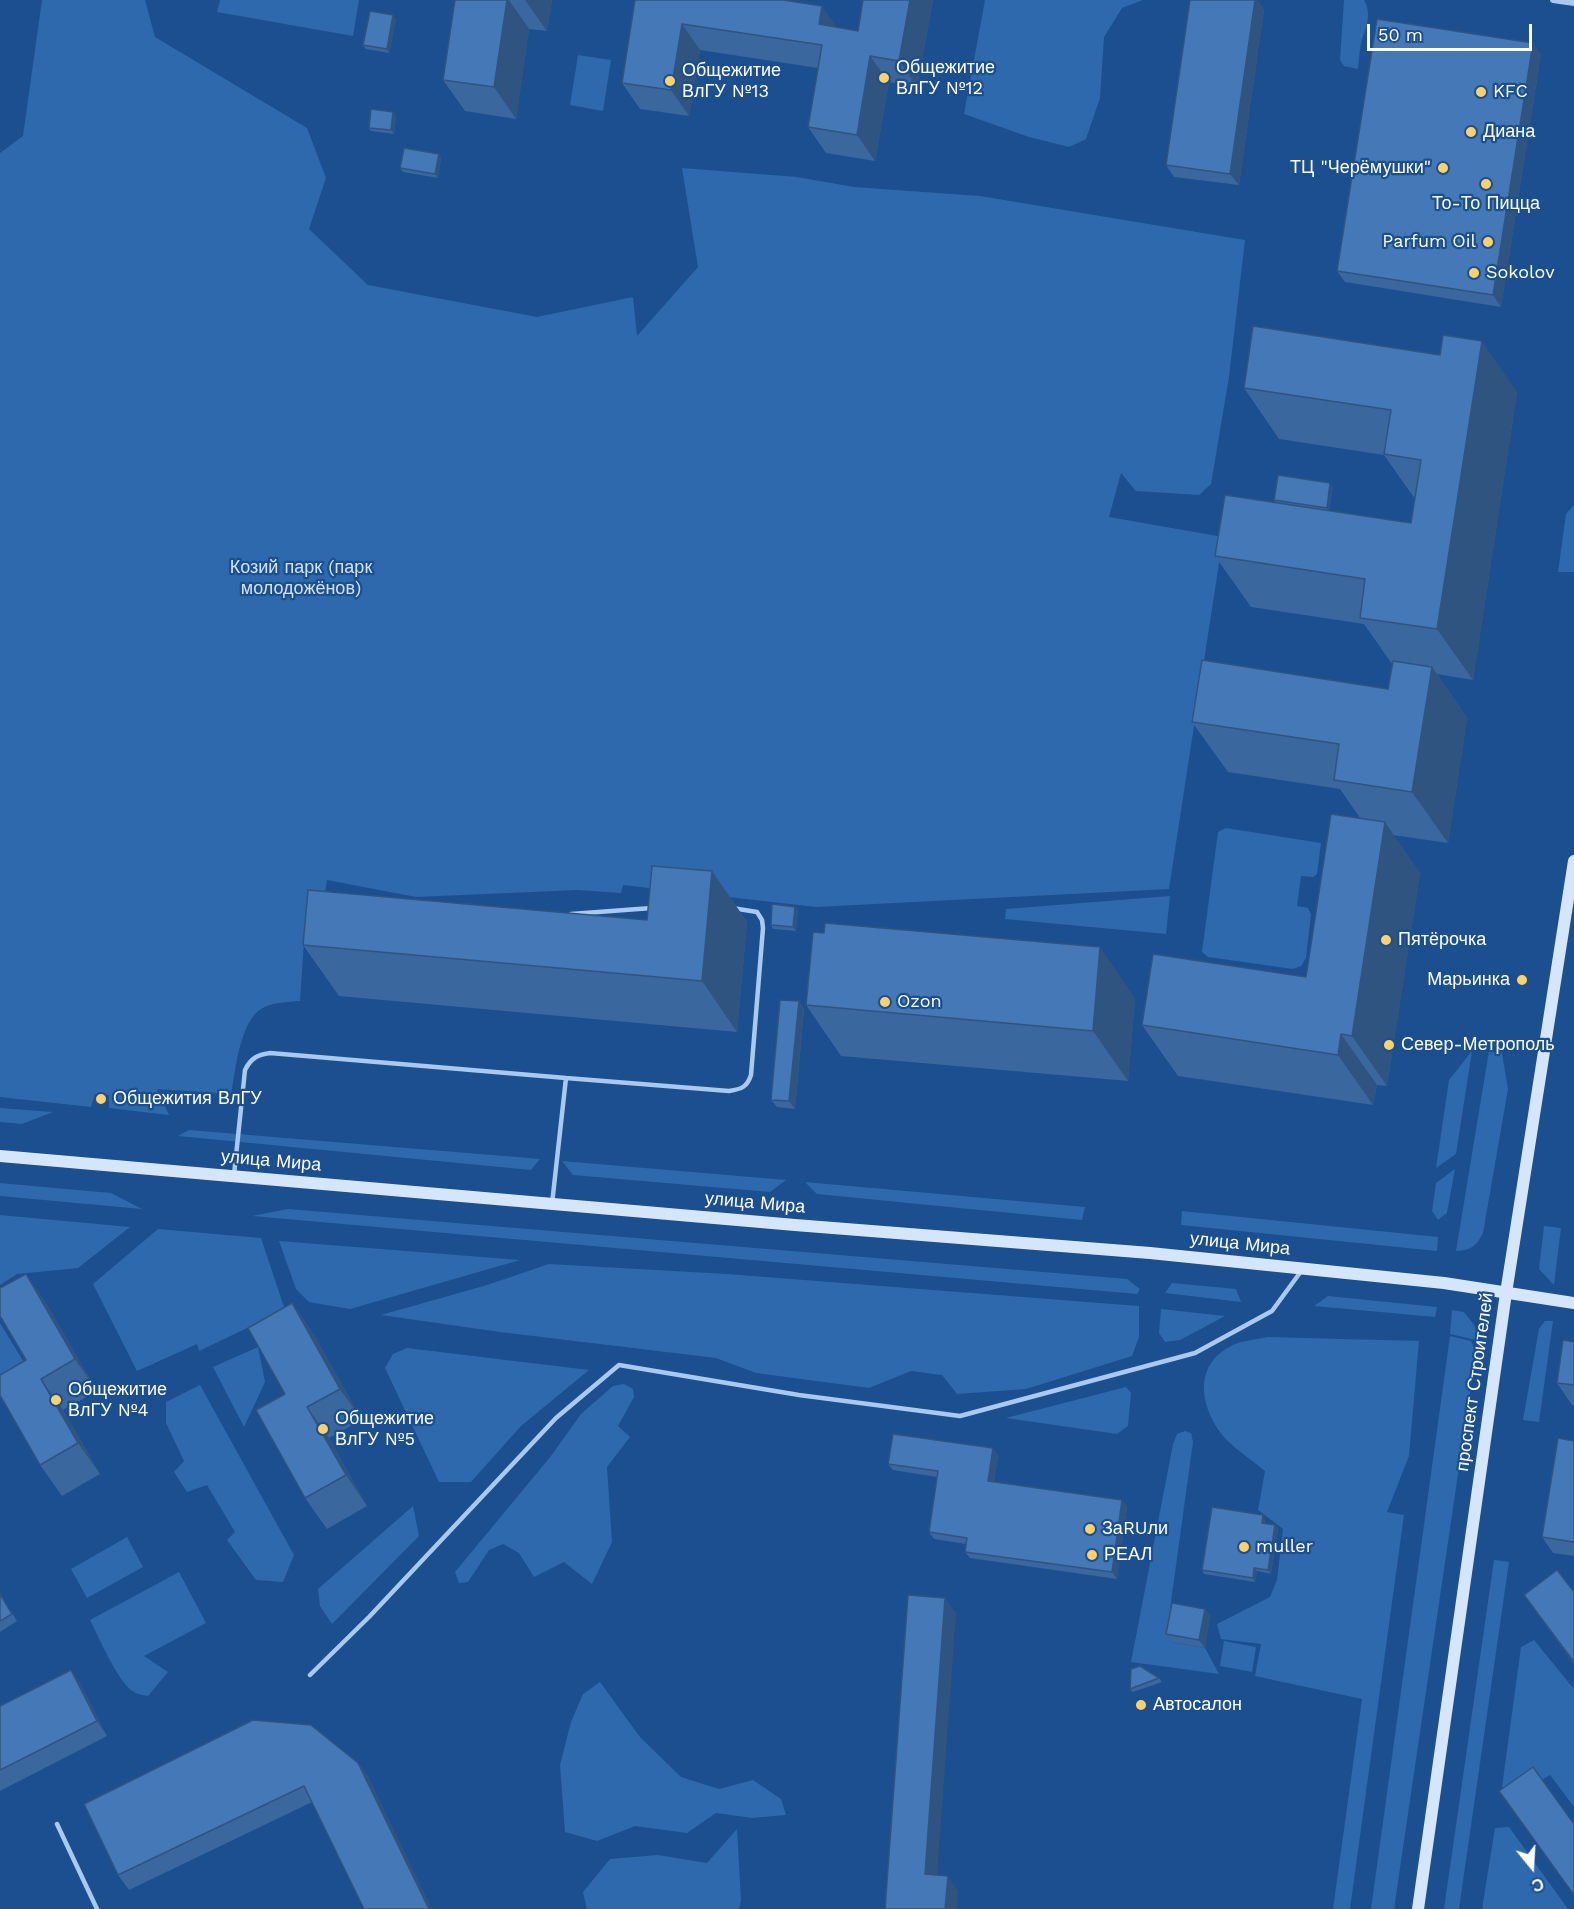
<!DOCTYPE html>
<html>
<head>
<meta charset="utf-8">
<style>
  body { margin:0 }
  #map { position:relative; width:1574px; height:1909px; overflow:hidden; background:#1b4f8f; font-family:"Work Sans",sans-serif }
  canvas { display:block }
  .north { position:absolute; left:1502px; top:1837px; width:60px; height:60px; -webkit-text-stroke:4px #1b4f8f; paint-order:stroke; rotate:162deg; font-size:16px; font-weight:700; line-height:24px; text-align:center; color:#fff }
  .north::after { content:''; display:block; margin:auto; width:21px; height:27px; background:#fff; clip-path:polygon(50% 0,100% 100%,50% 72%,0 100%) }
  .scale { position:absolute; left:1367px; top:24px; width:165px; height:27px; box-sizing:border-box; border:3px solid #fff; border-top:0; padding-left:8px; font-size:18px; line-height:21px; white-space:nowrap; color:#fff; -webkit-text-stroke:4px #1b4f8f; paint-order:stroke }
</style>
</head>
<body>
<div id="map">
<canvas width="1574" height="1909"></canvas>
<div class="north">С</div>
<div class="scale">50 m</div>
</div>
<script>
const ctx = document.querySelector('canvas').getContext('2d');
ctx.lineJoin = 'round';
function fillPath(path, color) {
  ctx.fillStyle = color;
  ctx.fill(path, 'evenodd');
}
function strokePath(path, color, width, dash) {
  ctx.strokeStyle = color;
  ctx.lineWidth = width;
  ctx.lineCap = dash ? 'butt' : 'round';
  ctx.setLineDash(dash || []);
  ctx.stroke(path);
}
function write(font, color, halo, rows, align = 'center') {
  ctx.font = font + ' "Work Sans",sans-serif';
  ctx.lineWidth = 4.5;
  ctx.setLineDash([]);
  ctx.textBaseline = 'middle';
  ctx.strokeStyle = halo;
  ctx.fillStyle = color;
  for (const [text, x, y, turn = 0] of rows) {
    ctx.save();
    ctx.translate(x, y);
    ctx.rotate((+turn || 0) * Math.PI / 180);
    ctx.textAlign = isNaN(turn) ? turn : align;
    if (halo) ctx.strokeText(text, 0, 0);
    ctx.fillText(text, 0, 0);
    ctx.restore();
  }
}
fillPath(new Path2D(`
  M42,0H145L155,37L307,128L326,178L309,229L368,285L537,317L633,297L637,336L698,267L682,168L797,177L854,187L980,196L1245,240L1229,377L1211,484L1199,495L1136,491L1121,473L1109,517L1223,537L1169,889L816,907L623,885L621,893L577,890L416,897L327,880L323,906L306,911L300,1001C289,1002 277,1002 267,1006C240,1015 236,1069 231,1094L157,1089L169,1115L109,1108V1095L95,1094L91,1107L0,1097V153L23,136Z
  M220,0H359L353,36L217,12Z
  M985,0H1143L1122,8L1104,37L1100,98L1086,139L1069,147L1029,137L964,114Z
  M1344,0H1364C1373,16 1365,28 1361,44C1359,52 1359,61 1358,69L1344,66L1340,60Z
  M578,55L611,60L603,111L570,105Z
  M1574,505V572H1558L1566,514Z
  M1226,828L1321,843L1317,874L1313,877L1301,876L1297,906L1308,908L1311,914L1306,958L1301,966L1293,969L1208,957L1202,952L1218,832Z
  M1170,896L1166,934L1005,919L1006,909Z
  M1472,1051L1456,1154L1436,1168L1449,1080Z
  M1489,1051L1502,1053L1508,1089L1483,1233C1476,1247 1471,1250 1456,1251Z
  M0,1108L53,1112L22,1124L0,1122Z
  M189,1130L540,1159L531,1170L178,1136Z
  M562,1161L786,1180L770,1192L573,1175Z
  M1455,1169L1447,1213L1438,1220L1432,1211L1436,1183Z
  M805,1182L1085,1207L1082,1220L817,1194Z
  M0,1183L111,1193L142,1209L0,1196Z
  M288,1209L1127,1279L1140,1289L1137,1294L252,1216Z
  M1182,1211L1438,1237L1437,1251L1181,1225Z
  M0,1215L130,1227L78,1268L17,1274L0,1285Z
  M1544,1226L1561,1228L1554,1285L1539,1269Z
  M158,1229L261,1238L285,1310L199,1351L197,1344L137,1371L93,1284Z
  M279,1241L520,1260L350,1309L309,1302L296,1289Z
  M549,1264L727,1274L1139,1306V1337L1132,1356L1026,1389L957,1394L942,1375L911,1371L869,1388L756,1373L716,1358L500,1332L381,1315L487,1285Z
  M1172,1283L1236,1289L1241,1302L1165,1293Z
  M1328,1296L1437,1307L1435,1317L1314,1306Z
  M1161,1309L1225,1316L1180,1340L1165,1342L1159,1333Z
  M1452,1310L1464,1312L1475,1326L1476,1340L1450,1334Z
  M1545,1321H1553L1539,1422L1523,1420L1539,1329Z
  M0,1323L30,1372L0,1388Z
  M1450,1336L1471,1341L1476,1352L1394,1909H1371Z
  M1268,1337L1419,1341L1409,1456L1387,1512L1404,1515L1350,1909H1333L1362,1699L1255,1676L1261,1644L1221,1639L1217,1624L1270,1597L1277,1580L1283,1529L1258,1510L1265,1471C1252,1460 1229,1445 1220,1432C1196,1398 1196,1357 1241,1342C1249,1340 1259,1339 1268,1337Z
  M258,1347L265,1382L244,1427L213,1367Z
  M407,1348L589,1370L521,1426L471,1482H439L385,1368L393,1354Z
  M624,1384L633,1389L634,1397L618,1426L630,1437L607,1467L612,1542L592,1584L564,1562L534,1577L519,1553L503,1544L489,1550L468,1582L459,1583L455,1572L551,1456L581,1414L613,1386Z
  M200,1385L294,1555L283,1582L256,1580L227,1540L235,1532L207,1485L187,1492L174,1472L184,1461L166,1423V1402Z
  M1126,1387L1131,1393L1128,1426L1117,1434L1006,1418Z
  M1185,1431L1191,1433L1193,1442L1170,1609L1172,1642L1205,1648L1219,1674L1131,1662L1173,1444L1177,1434Z
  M413,1506L419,1536L332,1624L320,1606L318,1589Z
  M127,1537L143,1567L87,1598L71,1569Z
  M1494,1560L1509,1562L1459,1909H1444Z
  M179,1572L206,1623L144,1656L168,1672L148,1696C142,1695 136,1694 131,1690C117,1679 99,1638 90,1620Z
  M1534,1640L1574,1689V1807L1550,1775L1515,1796L1502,1787L1521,1647Z
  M1224,1641L1256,1647L1252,1672L1220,1666Z
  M600,1682L640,1737L681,1777L719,1789L753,1780L781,1799L786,1815L752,1818L716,1813L687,1833L635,1826L597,1841L565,1832L560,1765L571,1722L583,1694Z
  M1509,1827L1568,1909H1482L1495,1828Z
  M737,1829L741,1900L739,1909H587L583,1892L610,1859L658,1855L707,1863Z`), '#2e69ad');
strokePath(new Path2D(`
  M571,914L652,908
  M566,1078L729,1091C742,1089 747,1087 751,1075L763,928L762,920L757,912L732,908
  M234,1175L245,1070C251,1058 257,1055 270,1053L566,1078L552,1204
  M310,1675L369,1617L556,1418L619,1365L799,1395L960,1416L1195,1353L1272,1311L1302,1270
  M57,1824L97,1909`), '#a9c9ee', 4.5);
strokePath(new Path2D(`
  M1553,0L1574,3`), '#a9c9ee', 6);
strokePath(new Path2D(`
  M0,1156L795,1225L1150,1253L1444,1283L1574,1303
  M1418,1909L1506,1293L1574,861`), '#d6e6fa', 12);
fillPath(new Path2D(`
  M455,0H552L547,31L529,29L516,119L465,111L443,80Z
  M635,0L858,31L863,0H933L917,87L889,82L875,161L826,153L808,127L818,68L700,50L689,116L640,109L622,83Z
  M1264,9L1239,185L1174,177L1166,165Z
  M396,19L389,53L366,49L363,45Z
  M1541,54L1501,307L1345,282L1337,271Z
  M393,112L396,116L394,134L371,131L369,128Z
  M441,157L438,178L403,172L400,168Z
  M1244,388L1517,392L1473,680L1437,674L1467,718L1448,843L1393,835L1420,873L1387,1086L1377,1085L1373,1105L1178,1076L1142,1025L1306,977L1360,818L1340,789L1228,772L1192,722L1388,689L1392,664L1364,624L1251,607L1215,556L1276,503L1274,500L1333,487L1329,511L1411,523L1415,499L1384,455L1279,439Z
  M712,871L747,922L737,1032L339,996L303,945L647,920Z
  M798,910L796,931L773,929L771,925Z
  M1135,998L1128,1081L841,1056L806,1005Z
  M799,1001L804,1009L795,1109L777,1107L771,1100Z
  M26,1274L47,1305L97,1391L63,1410L100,1474L62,1496L40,1465L26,1360Z
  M292,1303L314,1335L362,1420L329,1438L367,1506L327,1529L305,1498L285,1394Z
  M1574,1342V1405H1572L1557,1383Z
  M1574,1441V1556L1553,1553L1542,1537Z
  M998,1455L994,1482L1122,1500L1127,1507L1117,1579L970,1558L965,1552L966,1544L934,1539L929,1532L937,1477L893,1470L888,1464Z
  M1265,1519V1524L1275,1525L1278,1529L1271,1574L1257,1571L1255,1582L1204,1574L1202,1570Z
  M1574,1592V1664L1524,1595Z
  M0,1593L17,1621L0,1632Z
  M1205,1609L1210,1616L1205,1648L1172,1642L1166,1634Z
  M71,1670L81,1685L107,1736L0,1791V1706Z
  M1159,1678L1162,1682L1133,1692L1130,1689Z
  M358,1763L369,1778L312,1802L129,1890L118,1875L84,1804Z`), '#3a679d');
fillPath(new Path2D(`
  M507,0H509L529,29L516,119L494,87Z
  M525,0H552L547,31Z
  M910,0H933L917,87L899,61Z
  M1255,0H1258L1264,9L1239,185L1230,174Z
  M822,6L840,32L819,24Z
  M393,15L396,19L389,53L387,49Z
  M682,24L700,50L689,116L671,90Z
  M1533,43L1541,54L1501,307L1493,295Z
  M870,56L889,82L875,161L857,135Z
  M393,112L396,116L394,134L391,130Z
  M439,154L441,157L438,178L435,174Z
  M1482,341L1517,392L1473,680L1437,629Z
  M1330,483L1333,487L1329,512L1327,508Z
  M1432,667L1467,718L1448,843L1412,792Z
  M1385,822L1420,873L1387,1086L1352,1036Z
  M712,871L747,922L737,1032L702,981Z
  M795,907L798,910L796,931L793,927Z
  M1100,947L1135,998L1128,1081L1093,1031Z
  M799,1001L804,1009L795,1109L789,1101Z
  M1341,1034L1377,1085L1373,1105L1338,1055Z
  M26,1274L47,1305L97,1391L75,1359Z
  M292,1303L314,1335L362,1420L340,1389Z
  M41,1379L63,1410L100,1474L78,1443Z
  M307,1407L329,1438L367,1506L346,1475Z
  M993,1448L998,1455L993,1488L988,1481Z
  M1122,1500L1127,1507L1117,1579L1112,1572Z
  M1263,1515L1265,1519L1264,1527L1262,1523Z
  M1275,1525L1278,1529L1271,1574L1268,1570Z
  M1254,1568L1257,1571L1255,1582L1253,1578Z
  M945,1598L956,1613L936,1890L925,1874Z
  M1205,1609L1210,1616L1205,1648L1199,1640Z
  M71,1670L81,1685L107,1736L97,1721Z
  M358,1763L369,1778L432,1909H429Z
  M948,1876L958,1891L957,1909H945Z`), '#305480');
const building = new Path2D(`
  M455,0H507L494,87L443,80Z
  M635,0H783L822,6L819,24L858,31L863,0H910L899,61L870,56L857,135L808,127L822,45L682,24L671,90L622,83Z
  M1190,0H1255L1230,174L1166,165Z
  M370,11L393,15L387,49L363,45Z
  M1377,19L1533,43L1493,295L1337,271Z
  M371,109L393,112L391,130L369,128Z
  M404,148L439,154L435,174L400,168Z
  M1253,326L1440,355L1443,335L1482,341L1437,629L1360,618L1365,579L1215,556L1225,495L1411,523L1421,460L1384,454L1391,410L1244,388Z
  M1278,475L1330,483L1327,508L1274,500Z
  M1202,660L1388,689L1393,661L1432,667L1412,792L1334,780L1339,744L1192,722Z
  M1331,814L1385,822L1352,1036L1341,1034L1338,1055L1142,1025L1153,954L1306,977Z
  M652,866L712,871L702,981L303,945L308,890L647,920Z
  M772,904L795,907L793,927L771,925Z
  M825,923L1100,947L1093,1031L806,1005L813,932L824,933Z
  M780,1000L799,1001L789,1101L771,1100Z
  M26,1274L75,1359L41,1379L78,1443L40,1465L0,1395V1375L26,1360L0,1316V1288Z
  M292,1303L340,1389L307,1407L346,1475L305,1498L256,1410L285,1394L248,1328Z
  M1563,1340L1574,1342V1385L1557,1383Z
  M893,1434L993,1448L988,1481L1122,1500L1112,1572L965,1552L967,1538L929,1532L938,1471L888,1464Z
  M1558,1438L1574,1441V1542L1542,1537Z
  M1212,1507L1263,1515L1262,1523L1275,1525L1268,1570L1254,1568L1253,1578L1202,1570Z
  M1557,1570L1574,1592V1662L1524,1595Z
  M0,1594L12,1614L0,1621Z
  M908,1595L945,1598L925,1874L948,1876L945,1909H885Z
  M1172,1603L1205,1609L1199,1640L1166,1634Z
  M1140,1666L1159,1678L1130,1689L1131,1669Z
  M71,1670L97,1721L0,1770V1706Z
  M253,1720L311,1725L358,1763L429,1909H364L304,1786L118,1875L84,1804Z
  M1533,1767L1574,1824V1895L1499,1791Z`);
fillPath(building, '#4478b7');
strokePath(building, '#305480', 1.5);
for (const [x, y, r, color] of [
  [884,78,6,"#ffd166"],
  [670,81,6,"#ffd166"],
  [1481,92,6,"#ffd166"],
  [1471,132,6,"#ffd166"],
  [1443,168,6,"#ffd166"],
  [1486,184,6,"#ffd166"],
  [1488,242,6,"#ffd166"],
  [1474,273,6,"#ffd166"],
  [1386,940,6,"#ffd166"],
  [1522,980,6,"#ffd166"],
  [885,1002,6,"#ffd166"],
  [1389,1045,6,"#ffd166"],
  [101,1099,6,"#ffd166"],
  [56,1400,6,"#ffd166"],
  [323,1429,6,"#ffd166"],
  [1090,1529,6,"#ffd166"],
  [1244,1547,6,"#ffd166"],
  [1092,1555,6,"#ffd166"],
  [1141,1705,6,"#ffd166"]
]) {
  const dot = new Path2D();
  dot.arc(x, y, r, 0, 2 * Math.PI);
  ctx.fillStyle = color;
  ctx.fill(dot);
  strokePath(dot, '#1b4f8f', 2);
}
write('18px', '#fff', '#1b4f8f', [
  ["Общежитие",896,68],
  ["ВлГУ №12",896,89],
  ["Общежитие",682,71],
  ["ВлГУ №13",682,92],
  ["KFC",1493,92],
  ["Диана",1483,132],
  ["ТЦ \"Черёмушки\"",1431,168,"right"],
  ["То-То Пицца",1486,204,"center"],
  ["Parfum Oil",1476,242,"right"],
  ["Sokolov",1486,273],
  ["Пятёрочка",1398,940],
  ["Марьинка",1510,980,"right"],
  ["Ozon",897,1002],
  ["Север-Метрополь",1401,1045],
  ["Общежития ВлГУ",113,1099],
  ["Общежитие",68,1390],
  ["ВлГУ №4",68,1411],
  ["Общежитие",335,1419],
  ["ВлГУ №5",335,1440],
  ["ЗаRUли",1102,1529],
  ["muller",1256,1547],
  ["РЕАЛ",1104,1555],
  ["Автосалон",1153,1705]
], 'left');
write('18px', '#cfe3fa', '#1b4f8f', [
  ["Козий парк (парк",301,568],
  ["молодожёнов)",301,589]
]);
write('18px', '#fff', '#1b4f8f', [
  ["улица Мира",271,1161,5],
  ["улица Мира",755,1203,5],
  ["улица Мира",1240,1244,6],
  ["проспект Строителей",1475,1382,-82]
]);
</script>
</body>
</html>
